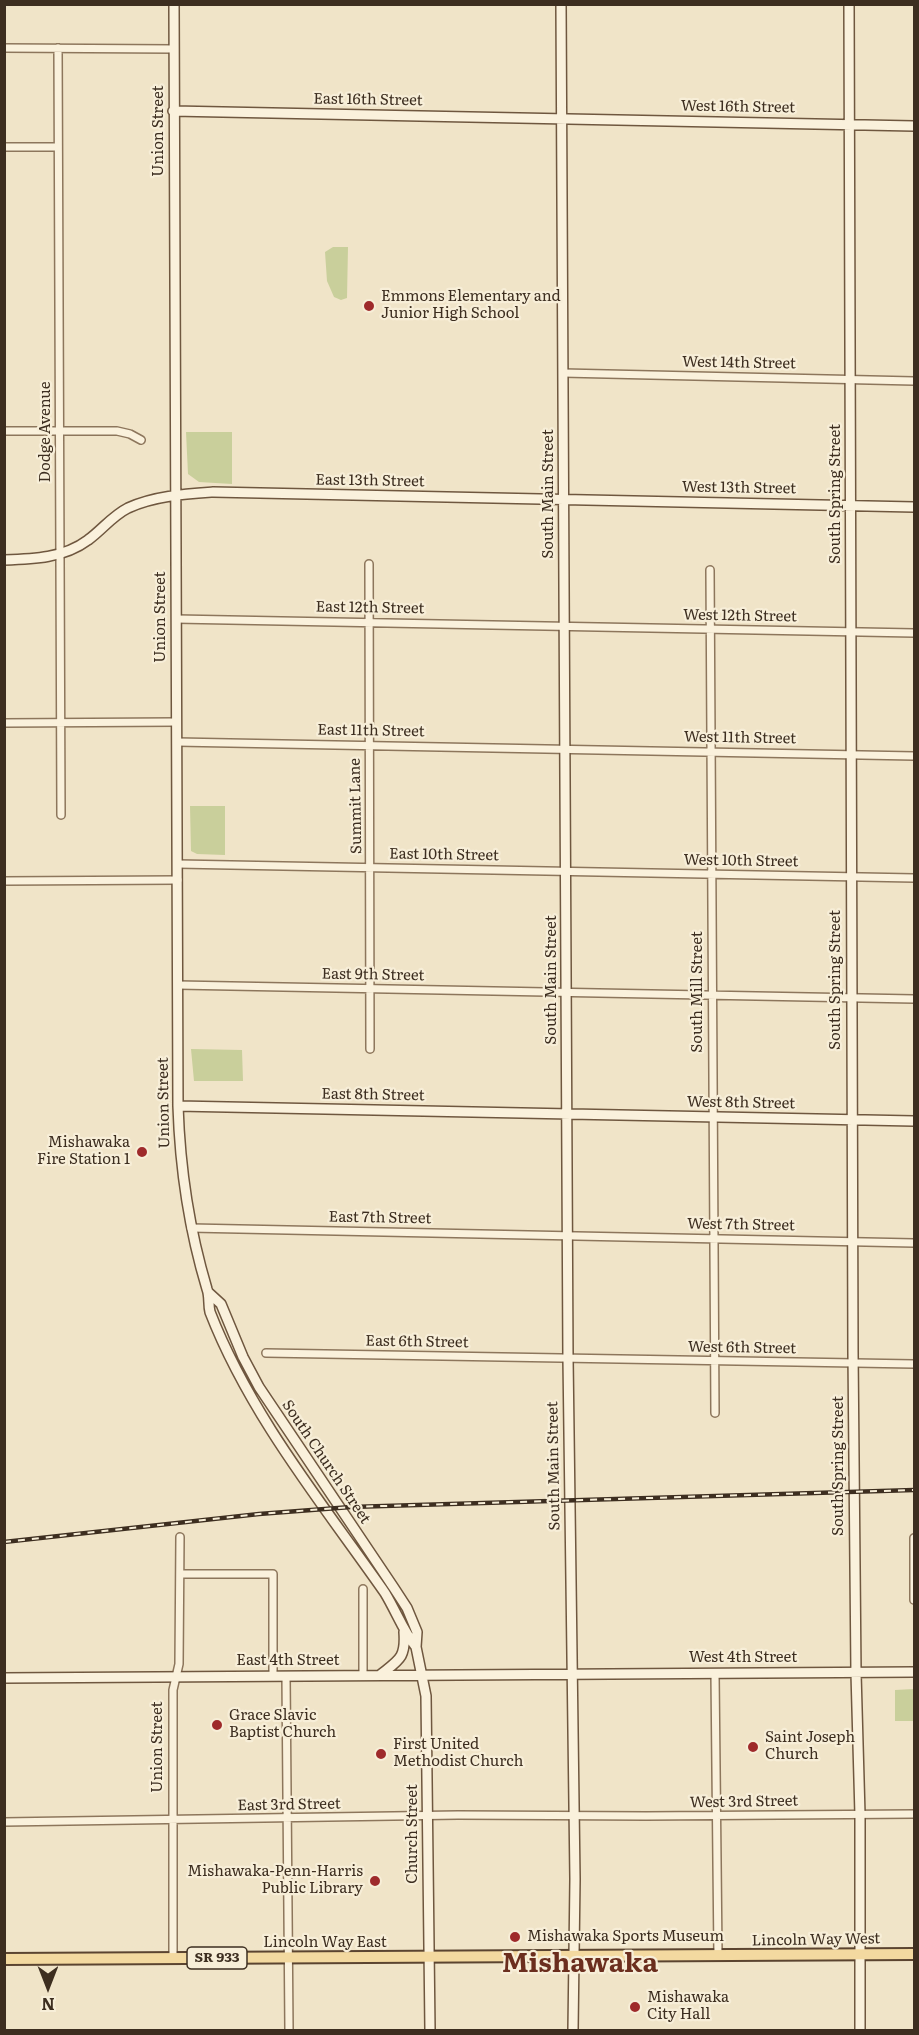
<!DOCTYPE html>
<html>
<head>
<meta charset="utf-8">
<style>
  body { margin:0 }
  #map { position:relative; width:919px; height:2035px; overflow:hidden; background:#f0e4c8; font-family:Literata,serif }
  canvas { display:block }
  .frame { position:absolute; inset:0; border:6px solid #3d2e20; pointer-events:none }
  .north { position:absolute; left:18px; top:1957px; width:60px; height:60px; -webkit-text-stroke:4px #f7eed8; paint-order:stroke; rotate:180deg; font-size:16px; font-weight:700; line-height:24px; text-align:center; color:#3d2e20 }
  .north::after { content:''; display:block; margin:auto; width:21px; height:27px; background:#3d2e20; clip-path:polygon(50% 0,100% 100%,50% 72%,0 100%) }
</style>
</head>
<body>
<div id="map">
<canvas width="919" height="2035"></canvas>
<div class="frame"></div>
<div class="north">N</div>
</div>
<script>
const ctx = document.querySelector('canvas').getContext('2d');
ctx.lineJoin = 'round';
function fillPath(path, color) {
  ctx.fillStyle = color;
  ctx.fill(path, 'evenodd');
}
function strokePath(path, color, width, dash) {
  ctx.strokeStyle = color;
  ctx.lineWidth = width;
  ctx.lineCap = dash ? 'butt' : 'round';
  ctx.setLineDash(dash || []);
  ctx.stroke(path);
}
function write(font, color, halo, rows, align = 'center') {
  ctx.font = font + ' Literata,serif';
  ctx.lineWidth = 4.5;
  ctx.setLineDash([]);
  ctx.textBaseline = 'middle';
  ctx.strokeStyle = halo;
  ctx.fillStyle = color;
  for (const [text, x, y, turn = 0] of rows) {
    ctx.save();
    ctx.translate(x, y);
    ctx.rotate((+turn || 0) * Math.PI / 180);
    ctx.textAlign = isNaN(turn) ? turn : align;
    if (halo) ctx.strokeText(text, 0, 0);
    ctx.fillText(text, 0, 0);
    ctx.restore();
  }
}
fillPath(new Path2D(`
  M333,247H348L347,298L341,300L334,297L327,281L325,252Z
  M186,432H232V484L199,482L188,474Z
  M190,806H225V855L197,854L191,851Z
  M191,1049L242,1050L243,1081H194Z
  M914,1689V1721H895V1690Z`), '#c9cf9b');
const street = new Path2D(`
  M4,48L174,49
  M58,48L61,815
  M4,147H58
  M563,373L914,381
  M4,431H117L130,434L141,440
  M369,564L370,1049
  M710,570L715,1413
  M176,619L914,633
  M4,723L177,722
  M177,742L914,756
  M178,864L914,878
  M4,881L178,880
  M178,985L914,999
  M191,1228L914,1243
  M266,1353L914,1364
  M914,1538V1600
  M180,1574H273V1676
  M715,1674L718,1956
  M286,1676L289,2030
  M363,1676V1589
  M4,1822L458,1815L646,1816L914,1814
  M173,1959V1690L179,1664L180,1537`);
const secondary = new Path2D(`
  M174,4L178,1106C180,1169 189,1229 207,1289C210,1297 208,1304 210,1312C250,1415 322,1503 385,1593C396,1611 403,1631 416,1647
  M561,4L568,1358L575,1879L573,2030
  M849,4L853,1352L856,1673L860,1815V2030
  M173,111L914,126
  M4,560C34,559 64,558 88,540C102,530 112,516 128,508C154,496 185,494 213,492L914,507
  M178,1106L914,1121
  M209,1293L221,1304L243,1357L259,1387L394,1588L407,1608L417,1632L416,1647L426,1696L430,2030
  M380,1675C399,1660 406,1658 404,1632
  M4,1678L914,1672`);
const primary = new Path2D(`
  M4,1959L914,1954`);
strokePath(street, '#8d765c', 10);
strokePath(secondary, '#6f573f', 12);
strokePath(primary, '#5b4430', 14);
strokePath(street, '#faf1dc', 7);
strokePath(secondary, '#faf1dc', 9);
strokePath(primary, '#f3d9a0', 10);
const rail = new Path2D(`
  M4,1542L259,1514L351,1507L914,1490`);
strokePath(rail, '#3d2e20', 4.5);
strokePath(rail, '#f7eed8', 2, [7]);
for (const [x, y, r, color] of [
  [369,306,6,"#9e2a2b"],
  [142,1152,6,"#9e2a2b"],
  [217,1725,6,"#9e2a2b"],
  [753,1747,6,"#9e2a2b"],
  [381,1754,6,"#9e2a2b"],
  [375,1881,6,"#9e2a2b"],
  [515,1937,6,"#9e2a2b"],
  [635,2007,6,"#9e2a2b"]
]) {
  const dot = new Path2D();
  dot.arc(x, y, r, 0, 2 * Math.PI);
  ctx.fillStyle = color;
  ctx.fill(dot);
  strokePath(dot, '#f7eed8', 2);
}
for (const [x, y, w] of [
  [217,1958,60]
]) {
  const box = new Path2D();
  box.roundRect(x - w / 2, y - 11, w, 22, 4.5);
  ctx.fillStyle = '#f7eed8';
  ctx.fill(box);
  strokePath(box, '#3d2e20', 1.5);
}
write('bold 14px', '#3d2e20', null, [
  ["SR 933",217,1958]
]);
write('15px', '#3d2e20', '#f7eed8', [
  ["East 16th Street",368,100,1],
  ["West 16th Street",738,107,1],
  ["Union Street",159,131,-90],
  ["West 14th Street",739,363,1],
  ["Dodge Avenue",46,432,-90],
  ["East 13th Street",370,481,1],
  ["West 13th Street",739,488,1],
  ["South Main Street",549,494,-90],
  ["South Spring Street",836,494,-90],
  ["East 12th Street",370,608,1],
  ["West 12th Street",740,616,1],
  ["Union Street",161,617,-90],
  ["East 11th Street",371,731,1],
  ["West 11th Street",740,738,1],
  ["Summit Lane",356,806,-91],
  ["East 10th Street",444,855,1],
  ["West 10th Street",741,861,1],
  ["East 9th Street",373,975,1],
  ["South Main Street",552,980,-90],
  ["South Spring Street",836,980,-90],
  ["South Mill Street",698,992,-90],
  ["East 8th Street",373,1095,1],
  ["Union Street",164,1103,-91],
  ["West 8th Street",741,1103,1],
  ["East 7th Street",380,1218,1],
  ["West 7th Street",741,1225,1],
  ["East 6th Street",417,1342,1],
  ["West 6th Street",742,1348,1],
  ["South Church Street",326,1462,56],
  ["South Main Street",554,1466,-91],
  ["South Spring Street",839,1466,-90],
  ["West 4th Street",743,1658],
  ["East 4th Street",288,1661],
  ["Union Street",158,1747,-90],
  ["West 3rd Street",744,1802,-1],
  ["East 3rd Street",289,1805,-1],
  ["Church Street",413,1834,-90],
  ["Lincoln Way West",816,1940,-1],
  ["Lincoln Way East",325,1943]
]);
write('15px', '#3d2e20', '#f7eed8', [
  ["Emmons Elementary and",381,297],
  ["Junior High School",381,314],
  ["Mishawaka",130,1143,"right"],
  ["Fire Station 1",130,1160,"right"],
  ["Grace Slavic",229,1716],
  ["Baptist Church",229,1733],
  ["Saint Joseph",765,1738],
  ["Church",765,1755],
  ["First United",393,1745],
  ["Methodist Church",393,1762],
  ["Mishawaka-Penn-Harris",363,1872,"right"],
  ["Public Library",363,1889,"right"],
  ["Mishawaka Sports Museum",527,1937],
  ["Mishawaka",647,1998],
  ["City Hall",647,2015]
], 'left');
write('bold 27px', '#6b2e1e', '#f7eed8', [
  ["Mishawaka",580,1964]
]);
</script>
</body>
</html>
